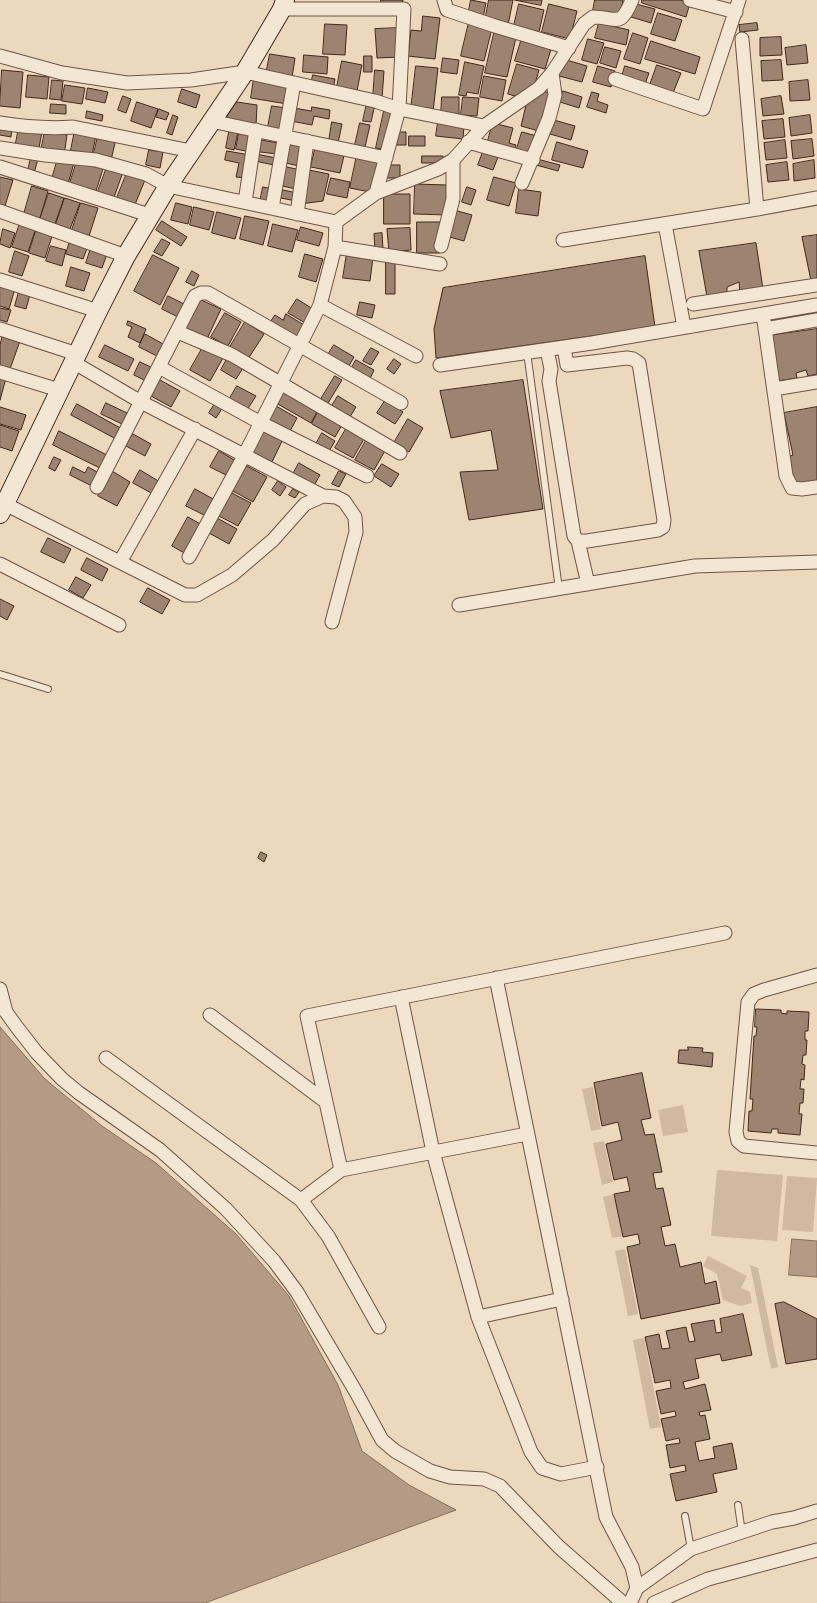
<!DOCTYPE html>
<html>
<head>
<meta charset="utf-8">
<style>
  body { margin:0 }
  canvas { display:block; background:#ecd8bc }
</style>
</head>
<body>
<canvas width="817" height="1603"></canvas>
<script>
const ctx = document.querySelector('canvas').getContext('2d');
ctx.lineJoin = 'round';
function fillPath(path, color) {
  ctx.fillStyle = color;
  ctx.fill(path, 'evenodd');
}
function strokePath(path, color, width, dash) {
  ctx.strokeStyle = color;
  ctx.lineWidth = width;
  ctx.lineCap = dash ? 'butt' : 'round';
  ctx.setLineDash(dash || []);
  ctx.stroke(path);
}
fillPath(new Path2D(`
  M593,1087L601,1129L591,1131L582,1089Z
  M683,1105L688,1132L663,1136L658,1110Z
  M604,1141L613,1182L602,1185L593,1143Z
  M717,1170L783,1175L777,1241L711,1236Z
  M787,1176L817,1178L813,1232L782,1230Z
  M614,1194L623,1236L612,1238L603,1197Z
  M625,1249L638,1314L628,1316L615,1251Z
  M708,1256L747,1276L741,1288L750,1292L752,1303L740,1306L723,1300L717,1274L703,1266Z
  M750,1265L758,1268L778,1367L771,1369Z
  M644,1338L661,1427L650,1429L633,1340Z`), '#cfbaa1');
const water = new Path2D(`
  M0,1027L45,1079L102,1126L156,1163L236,1234L289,1296L338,1385L362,1451L409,1485L456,1510L205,1603H0Z
  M792,1239L817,1241V1277L789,1275Z`);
fillPath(water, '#b39c86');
strokePath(water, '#866e5c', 1);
const building = new Path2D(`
  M381,0H403L402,4H381Z
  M471,0L486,3L483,18L468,15Z
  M489,0H513L508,25L485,21Z
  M515,0H542L541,5Z
  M595,0H623L620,15L593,11Z
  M642,0H680L690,3L686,17L642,3Z
  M519,4L544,10L539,32L514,26Z
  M549,4L577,11L570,39L542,32Z
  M636,4L655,9L651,23L631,17Z
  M658,13L682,20L675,41L651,34Z
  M423,16L440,18L435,59L408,56L411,30L421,31Z
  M469,22L492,28L484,61L461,56Z
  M599,23L629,30L626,45L595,38Z
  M757,23L758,30L740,32L739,25Z
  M325,24L347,25L345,55L323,54Z
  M399,28L400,57L377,58L375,29Z
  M495,29L517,33L507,77L485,73Z
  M633,33L648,38L640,64L624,59Z
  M781,37L782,55L760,56V38Z
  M522,38L552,46L545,69L515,61Z
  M588,39L604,43L597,64L582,60Z
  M651,41L700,57L695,74L645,59Z
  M806,45L808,63L787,65L785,48Z
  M605,47L621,51L616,68L600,63Z
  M270,54L295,58L292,78L266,74Z
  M304,55L328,57L327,74L303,72Z
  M364,56H372V72H364Z
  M443,58L459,60L457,74L441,72Z
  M563,59L587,66L582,82L559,76Z
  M781,60L783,80L762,81L761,61Z
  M342,61L362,65L357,91L337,87Z
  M465,62L484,66L478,94L467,92L466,96L459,95Z
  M517,64L539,70L533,91L525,89L522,98L508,94Z
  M657,65L681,73L673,93L650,85Z
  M416,66L438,68L433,112L411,110Z
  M598,66L615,71L611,87L593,82Z
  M625,66L649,73L645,84L622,77Z
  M2,70L23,72L20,108L0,106Z
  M375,70L384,71L382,99L373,98Z
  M28,75L49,77L47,99L26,97Z
  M313,75L335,79L333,89L311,85Z
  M484,76L506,80L502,101L480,97Z
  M254,78L289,83L287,104L251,98Z
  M52,80L63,81L61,100L50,99Z
  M808,80L810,100L790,101L789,82Z
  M65,85L85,88L82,104L62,101Z
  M88,88L108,92L105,103L86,99Z
  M182,89L200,95L196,108L178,102Z
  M539,90L553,94L542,132L521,126L527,101Z
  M563,91L582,97L579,108L560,102Z
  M592,92L599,94L597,101L608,105L606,113L587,107Z
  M123,96L131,99L126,113L118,110Z
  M781,96L784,114L763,116L761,99Z
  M442,97H459V115H441Z
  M463,97L479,98L477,116L461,115Z
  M137,102L158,109L151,128L131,121Z
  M237,102L257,105L256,126L225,120Z
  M367,103L375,104L371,122L363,121Z
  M51,104L66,105V114L50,113Z
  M272,106L286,108L282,129L268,127Z
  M312,107L330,110L329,119L314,116L312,125L291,121L294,108L311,111Z
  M159,109L169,113L166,120L156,117Z
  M87,111L103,115L102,121L86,118Z
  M384,111L394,113L386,150L376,148Z
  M173,115L178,117L172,135L167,133Z
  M810,115L812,133L791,136L789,118Z
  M783,119L785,137L764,139L762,121Z
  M554,120L575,126L571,140L550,134Z
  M332,122L342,124L338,143L329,141Z
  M438,122L464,125L463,139L436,136Z
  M360,123L370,125L365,147L355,145Z
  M493,123L513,128L509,143L516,145L514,152L487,144Z
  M0,126L12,129L11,137L0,135Z
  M19,127L42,132L38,153L15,148Z
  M230,127L239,128L234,150L226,148Z
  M240,128L254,131L250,152L236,149Z
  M75,130L96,135L92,155L71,150Z
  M45,131L67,135L64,155L41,151Z
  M398,132H406V145H397Z
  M522,132L537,136L531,156L516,152Z
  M98,136L116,139L111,160L93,157Z
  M409,136H425V146H409Z
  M285,139L304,143L299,166L281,162Z
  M812,139L814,156L793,159L791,141Z
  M261,140L279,143L277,154L260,152Z
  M785,140L787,158L766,160L764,143Z
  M557,142L588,151L583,168L552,160Z
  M316,145L345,151L340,173L311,167Z
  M149,150L163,152L160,168L146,165Z
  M227,151L250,155L246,178L236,177L239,163L225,160Z
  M483,152L498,157L493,170L478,165Z
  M256,154L276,158L274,165L255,161Z
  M357,155L378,160L370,192L350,188Z
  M422,156H443V163H422Z
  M31,157L38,159L34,173L28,171Z
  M58,158L74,163L68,184L52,179Z
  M537,159L560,165L558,171L536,165Z
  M814,160L815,178L794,181L793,164Z
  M77,161L103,169L95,194L69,186Z
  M787,162L789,180L768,182L766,165Z
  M386,165H400V178H386Z
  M282,166L301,170L296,189L278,185Z
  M107,167L123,172L113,200L97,194Z
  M309,170L329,174L323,201L300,204Z
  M127,173L145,180L134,207L116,200Z
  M0,177L13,180L5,206L0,205Z
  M494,177L516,183L509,206L487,200Z
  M331,178L350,182L347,198L327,194Z
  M415,184L448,185V215L414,214Z
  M32,186L48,191L40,218L24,214Z
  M263,187L274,189L271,205L260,202Z
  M467,187L476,190L471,205L462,202Z
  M519,189L541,192L538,216L516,213Z
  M283,190L297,193L296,201L281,198Z
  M49,193L64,198L55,224L40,219Z
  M384,194H410V224H384Z
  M65,198L80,203L70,229L56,224Z
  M81,203L98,208L89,236L72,230Z
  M176,203L192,207L188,224L171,220Z
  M194,207L214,212L209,230L190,225Z
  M454,210L472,215L464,241L446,236Z
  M217,212L241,218L235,239L212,233Z
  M245,216L269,221L263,245L240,239Z
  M162,221L187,237L181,246L156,230Z
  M417,222H440V253H417Z
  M20,223L36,228L28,252L12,247Z
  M273,224L298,230L292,252L268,246Z
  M301,227L323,233L319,246L297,240Z
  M37,228L53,233L45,258L29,253Z
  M410,228L411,250L389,252L387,229Z
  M3,229L15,233L10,248L0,244Z
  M382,233L383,249L375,250L374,234Z
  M817,235V280L811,281L802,237Z
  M162,239L170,243L162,256L154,252Z
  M70,241L88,246L83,259L66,254Z
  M756,243L763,289L740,292L739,282L727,287V295L707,297L699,251Z
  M51,246L66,250L62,266L46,261Z
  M91,248L107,254L102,268L86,263Z
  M15,251L29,256L22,276L9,272Z
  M347,253L373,257L370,281L343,278Z
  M305,254L323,259L316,282L299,277Z
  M153,255L179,268L160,305L134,291Z
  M645,256L655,327L436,358L434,329L443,288Z
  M386,261H395V294H386Z
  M71,267L90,273L84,291L66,286Z
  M192,271L199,275L194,286L186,282Z
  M0,281L16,285L9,309L0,306Z
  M20,288L31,291L26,309L15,306Z
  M168,296L186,305L180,318L162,309Z
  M199,299L221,309L207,339L185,328Z
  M297,299L313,309L305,323L288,313Z
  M360,302L375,305L372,318L357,315Z
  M0,308L11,310L7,322L0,320Z
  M225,313L241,322L228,346L211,337Z
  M286,314L304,325L296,338L270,322L275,315L283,320Z
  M128,321L146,329L140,343L128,337L132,327L127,325Z
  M245,322L264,334L248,359L230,347Z
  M817,329V374L808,376L806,370L796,373L797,378L777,381L768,336Z
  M145,334L165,345L159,357L139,347Z
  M3,335L20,341L10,369L0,366V345Z
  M105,345L134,359L128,371L99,357Z
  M334,345L354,357L346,371L326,358Z
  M203,347L223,358L210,381L190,370Z
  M371,348L379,352L371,365L363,361Z
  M227,359L243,368L236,379L221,370Z
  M394,359L401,364L394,374L387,369Z
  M356,360L374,370L368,383L349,373Z
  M140,362L155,369L148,382L134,375Z
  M0,376L6,378L0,400Z
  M335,376L342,380L328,403L321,399Z
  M160,380L180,391L171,407L151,396Z
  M523,380L543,509L469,520L460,472L498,470L491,430L451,438L440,391Z
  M237,386L256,396L247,410L229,400Z
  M283,390L318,410L311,423L276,403Z
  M338,396L356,407L348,420L330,409Z
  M385,401L403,412L395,424L377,413Z
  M216,402L223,407L216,418L209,413Z
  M106,403L127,413L122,424L101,414Z
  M77,404L124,430L118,440L71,415Z
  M276,406L297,418L289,433L267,422Z
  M0,407L26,415L21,430L0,424Z
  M817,407V482L793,485L788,457L793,455L784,413Z
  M318,412L342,425L335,437L312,424Z
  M408,419L423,428L409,452L394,443Z
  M0,425L19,431L12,451L0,447Z
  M262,429L283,439L272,462L251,452Z
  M346,429L364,439L353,458L335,448Z
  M59,431L109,456L102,469L53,445Z
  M322,433L335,441L328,453L315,446Z
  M133,434L151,444L145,456L126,446Z
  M367,439L386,449L374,470L355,460Z
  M219,451L236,461L228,476L210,467Z
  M54,457L61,460L55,471L49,468Z
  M299,463L320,475L312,489L291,478Z
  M382,464L399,474L391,487L374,476Z
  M247,466L267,477L253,502L233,491Z
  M73,467L85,473L88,467L99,473L92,486L70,475Z
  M140,470L160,482L153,494L133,483Z
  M112,471L130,482L117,506L98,496Z
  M339,471L346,474L339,487L332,484Z
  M278,481L286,487L280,496L272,490Z
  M195,489L215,500L206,516L186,506Z
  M293,489L299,492L295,498L289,495Z
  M230,492L251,503L238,526L217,515Z
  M188,517L202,525L186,554L172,546Z
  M217,518L237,529L229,544L209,533Z
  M48,538L71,549L64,563L41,552Z
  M87,558L108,569L102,581L81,570Z
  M76,577L91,585L83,598L69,590Z
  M148,588L170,600L162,614L140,602Z
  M0,599L14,606L7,620L0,616Z
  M261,852L267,855L264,862L258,858Z
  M756,1009L781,1010V1013L787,1014V1011L809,1012L808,1031H805V1040H807L806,1055H803L802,1064L805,1065L804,1080L801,1079L800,1089H804L803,1103H800L799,1114H802L800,1135L778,1133V1129H772L771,1133L748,1131L749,1111H752L753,1099H750L754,1036H756L757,1027H755Z
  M688,1047L703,1048L702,1052L713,1053L712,1067L678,1063L679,1050H688Z
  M642,1073L651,1118L641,1120L645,1135L654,1134L662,1172L653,1173L656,1189L663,1188L671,1225L661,1227L665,1246L675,1244L680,1267L701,1262L705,1284L716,1281L720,1303L641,1319L627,1247L640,1244L638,1234L623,1237L614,1194L630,1191L627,1177L614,1180L606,1144L622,1140L618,1122L602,1126L594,1083Z
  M784,1302L817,1319V1359L786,1364L775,1304Z
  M743,1314L752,1355L722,1361L720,1354L695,1359L699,1378L683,1382L685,1389L705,1384L711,1410L699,1412L700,1416L705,1415L710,1439L695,1442L699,1461L715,1458L713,1447L732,1443L737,1469L713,1474L717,1492L676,1501L670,1474L686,1471L685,1465L670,1468L666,1445L680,1443L679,1438L666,1441L661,1419L676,1416L675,1411L661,1414L656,1391L671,1388L670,1380L655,1383L645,1337L659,1334L662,1349L670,1348L666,1331L686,1327L689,1342L695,1341L691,1324L714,1320L716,1333L722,1332L720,1319Z`);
fillPath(building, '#9b8470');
strokePath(building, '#43281d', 1);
const lane = new Path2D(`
  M527,352L559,589
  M0,674L48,689
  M738,1505L742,1533
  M685,1516L691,1549`);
const street = new Path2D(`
  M444,0L447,10L495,26L569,48
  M690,0L736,12
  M282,9H404L399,109L376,193
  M742,39L757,209
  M0,56L62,73L127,83L191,80L245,72L375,101L399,109L484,126
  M615,79L703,109L739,0
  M211,121L386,158
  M0,123C25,127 48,129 73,127L191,151
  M468,142L533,160
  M0,148L45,155L96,160L146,174L168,186L336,222L376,193L438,169L453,160L484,126L539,88L552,73L584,24L593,17C617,17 620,29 632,0
  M0,167L149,215
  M522,183L549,118L555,95L552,73
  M245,202L256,130
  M272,208L294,83
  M0,211L126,256
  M297,214L307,141
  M665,224L684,327
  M563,240L757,209L817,198
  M441,246L453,199V160
  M335,247L440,264
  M0,280L98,311
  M693,304L817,285
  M320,305L416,356
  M763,314L786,476L792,488L802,489L817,487
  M0,329L77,354
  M765,329L817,320
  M178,332L232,355L400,453
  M547,350L551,369L549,381L574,536L578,541H587L658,530L663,527L664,520L639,363L633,359L627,358L567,365L564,347
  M73,362L141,402L323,496
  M440,365L592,343L817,305
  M159,367L261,423L367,476
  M0,372L59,390
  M774,389L817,382
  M97,487L195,296L201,293H208L401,403
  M5,504L185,595H197L232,575L273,540L305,504L323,496L336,497L344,501L355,517L356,532L332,622
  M578,541L588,584
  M189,557L244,456L320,305L335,247L336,222
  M120,562L195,429
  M0,564L119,625
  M459,605L695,566L817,562
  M817,975L764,990L754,994L748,1002L736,1132L738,1141L744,1146L817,1153
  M496,978L606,1517L632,1567L637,1588
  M0,989L6,1012L16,1026L37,1053L62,1079L79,1093L160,1150L226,1209L274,1261L297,1292L356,1392L382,1440L395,1451L430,1471L450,1477L484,1479L500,1486L559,1547L623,1603
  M401,997L433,1152L478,1317L531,1452L542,1468L561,1474L597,1467
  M210,1015L326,1102
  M106,1058L301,1200
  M341,1170L307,1016L725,933
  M478,1317L562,1299
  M379,1327L328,1236L301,1200L341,1170L527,1134
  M630,1603L637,1588L691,1549L772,1522L794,1518L817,1511
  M654,1603L708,1579L817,1550`);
const secondary = new Path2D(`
  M0,514L98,311L126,256L168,186L245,72L282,9L285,0`);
strokePath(lane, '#6d5445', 8);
strokePath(street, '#6d5445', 15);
strokePath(secondary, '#43281d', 20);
strokePath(lane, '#f3e6d3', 6);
strokePath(street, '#f3e6d3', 13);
strokePath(secondary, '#f3e6d3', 18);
</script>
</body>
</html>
